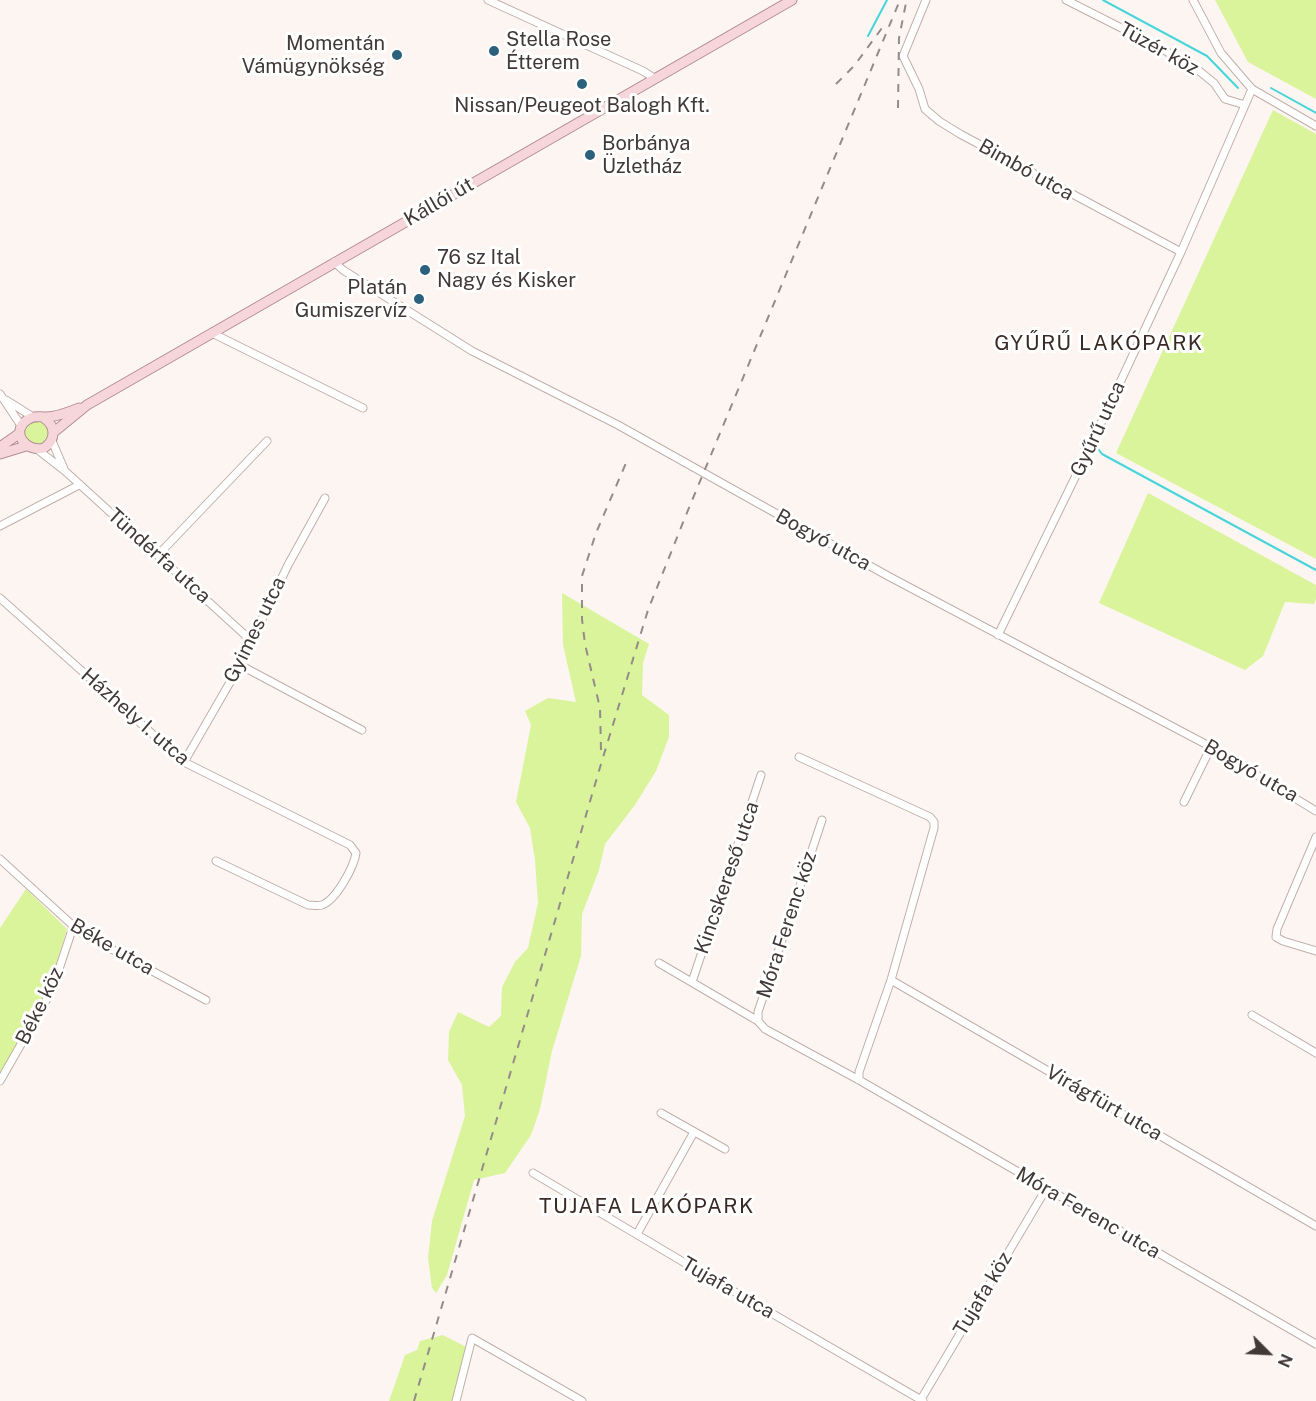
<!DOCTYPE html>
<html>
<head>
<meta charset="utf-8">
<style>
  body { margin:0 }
  #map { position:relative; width:1316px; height:1401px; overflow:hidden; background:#fdf5f2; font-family:"Public Sans",sans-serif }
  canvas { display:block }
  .north { position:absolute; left:1238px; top:1323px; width:60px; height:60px; -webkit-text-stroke:4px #fff; paint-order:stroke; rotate:114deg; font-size:16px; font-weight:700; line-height:24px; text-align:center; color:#413937 }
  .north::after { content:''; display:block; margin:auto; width:21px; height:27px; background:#413937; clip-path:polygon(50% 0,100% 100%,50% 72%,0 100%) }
</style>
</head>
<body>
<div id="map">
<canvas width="1316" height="1401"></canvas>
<div class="north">N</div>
</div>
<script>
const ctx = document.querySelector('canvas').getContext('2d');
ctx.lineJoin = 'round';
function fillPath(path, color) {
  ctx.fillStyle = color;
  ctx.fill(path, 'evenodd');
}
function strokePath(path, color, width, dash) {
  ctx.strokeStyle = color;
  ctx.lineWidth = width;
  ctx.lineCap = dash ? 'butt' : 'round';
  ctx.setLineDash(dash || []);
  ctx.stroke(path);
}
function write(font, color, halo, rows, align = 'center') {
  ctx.font = font + ' "Public Sans",sans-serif';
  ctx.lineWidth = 6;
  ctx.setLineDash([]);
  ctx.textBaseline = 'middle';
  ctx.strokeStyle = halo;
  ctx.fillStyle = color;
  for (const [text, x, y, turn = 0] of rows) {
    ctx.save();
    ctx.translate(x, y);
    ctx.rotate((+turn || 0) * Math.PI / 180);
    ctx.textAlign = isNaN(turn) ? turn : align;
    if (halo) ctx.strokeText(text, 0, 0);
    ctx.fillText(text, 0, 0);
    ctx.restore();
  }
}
fillPath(new Path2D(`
  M1215,0H1316V99L1248,62Z
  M1273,110L1316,134V559L1116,453Z
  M25 433a12 12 0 1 1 24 0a12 12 0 1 1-24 0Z
  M1148,493L1316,585V599L1314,604L1285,602L1263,656L1245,670L1099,603Z
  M562,593L649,644L643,663L642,695L669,715V737L656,771L635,805L605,844L599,870L582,914L581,956L552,1051L540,1109L531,1135L505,1173L474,1180L447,1275L436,1293L432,1288L428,1258L432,1221L465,1116L462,1085L448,1060L449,1032L458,1012L489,1027L501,1016L502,987L515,962L528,948L538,903L535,860L530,828L516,802L531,725L525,711L548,698L576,702L563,645Z
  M26,889L67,929L48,990L33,1019L0,1076V928Z
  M443,1335L472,1350L455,1401H389L405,1355L417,1350L420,1341Z`), '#d9f49a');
strokePath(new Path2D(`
  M1103,0L1207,56L1238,88
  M868,36L887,0
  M1271,88L1316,113
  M1096,446L1102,454L1316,570`), '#47d5d9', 2);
const minor = new Path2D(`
  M488,0L643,71L654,78
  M926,0L903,56L919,89L925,109L939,121L960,134L1181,252
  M1066,0L1149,42L1193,66L1214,83L1225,99L1245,105
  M1193,0L1221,53L1252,89L1316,126
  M334,262L343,270L472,351L618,425L888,576L1211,747L1316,811
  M212,333L363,408
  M0,394L22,427
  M6,400L33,417
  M52,441L64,469
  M38,450L65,471L245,635L249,644
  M0,526L79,485
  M158,555L267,441
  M0,598L184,762L350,845L356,853C354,867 336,900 322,905C318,906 312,905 308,905L216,861
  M998,635L1088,451L1181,252L1252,89
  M240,665L362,730
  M799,757L930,817L934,822V828L891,980L859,1072V1080
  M184,762L240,665L288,565L325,498
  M1184,802L1211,747
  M822,820L758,1012V1021L765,1029L859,1080L1316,1344
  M1316,837L1277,929L1276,937L1283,941L1316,951
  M0,859L80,932L206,1000
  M659,963L758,1021
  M891,980L1316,1226
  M692,982L761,775
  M1252,1015L1316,1053
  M0,1081L52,990L73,927
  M661,1113L725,1149
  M533,1173L685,1263L923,1401
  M637,1234L694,1132
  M456,1401L472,1338L582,1401
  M920,1401L1046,1189`);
const major = new Path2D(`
  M44,418C56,426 56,440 44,448C26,453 10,432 27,420C34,415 39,417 46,417C57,417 69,412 79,408
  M54,432L87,405L792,0
  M0,447L20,433
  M0,454L26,446`);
strokePath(minor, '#c2afa9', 9);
strokePath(major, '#b48e92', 11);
strokePath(minor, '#fff', 7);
strokePath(major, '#f7d6db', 9);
strokePath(new Path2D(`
  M836,84L854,66L882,28
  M898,108L899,38L906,3
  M601,750L600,708L585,644L582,619V576L596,533L626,463
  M414,1401L601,764L648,610L686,515L900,0`), '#948c8a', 2, [8, 8]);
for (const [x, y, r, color] of [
  [494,51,6,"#2b617c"],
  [397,55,6,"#2b617c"],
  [582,84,6,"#2b617c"],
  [590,155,6,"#2b617c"],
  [425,270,6,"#2b617c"],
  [419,299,6,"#2b617c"]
]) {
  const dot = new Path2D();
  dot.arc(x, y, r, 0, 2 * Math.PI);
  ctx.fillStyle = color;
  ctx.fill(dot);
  strokePath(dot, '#fff', 2);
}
write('20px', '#413937', '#fff', [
  ["Stella Rose",506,40],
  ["Étterem",506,63],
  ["Momentán",385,44,"right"],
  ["Vámügynökség",385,67,"right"],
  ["Nissan/Peugeot Balogh Kft.",582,106,"center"],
  ["Borbánya",602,144],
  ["Üzletház",602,167],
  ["76 sz Ital",437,258],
  ["Nagy és Kisker",437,281],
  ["Platán",407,288,"right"],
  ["Gumiszervíz",407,311,"right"]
], 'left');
write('20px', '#413937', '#fff', [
  ["Tüzér köz",1159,49,29],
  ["Bimbó utca",1026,170,29],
  ["Kállói út",439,202,-30],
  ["Gyűrű utca",1098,429,-65],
  ["Bogyó utca",823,540,29],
  ["Tündérfa utca",159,556,42],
  ["Gyimes utca",255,630,-64],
  ["Házhely I. utca",135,717,41],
  ["Bogyó utca",1251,771,30],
  ["Kincskereső utca",727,878,-71],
  ["Móra Ferenc köz",787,925,-72],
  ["Béke utca",112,947,30],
  ["Béke köz",40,1006,-64],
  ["Virágfürt utca",1104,1103,30],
  ["Móra Ferenc utca",1088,1213,30],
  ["Tujafa utca",728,1288,30],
  ["Tujafa köz",983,1294,-59]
]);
ctx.letterSpacing = '1.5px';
write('21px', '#392a25', '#fff', [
  ["GYŰRŰ LAKÓPARK",1099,344],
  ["TUJAFA LAKÓPARK",647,1207]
]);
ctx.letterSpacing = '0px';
</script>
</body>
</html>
